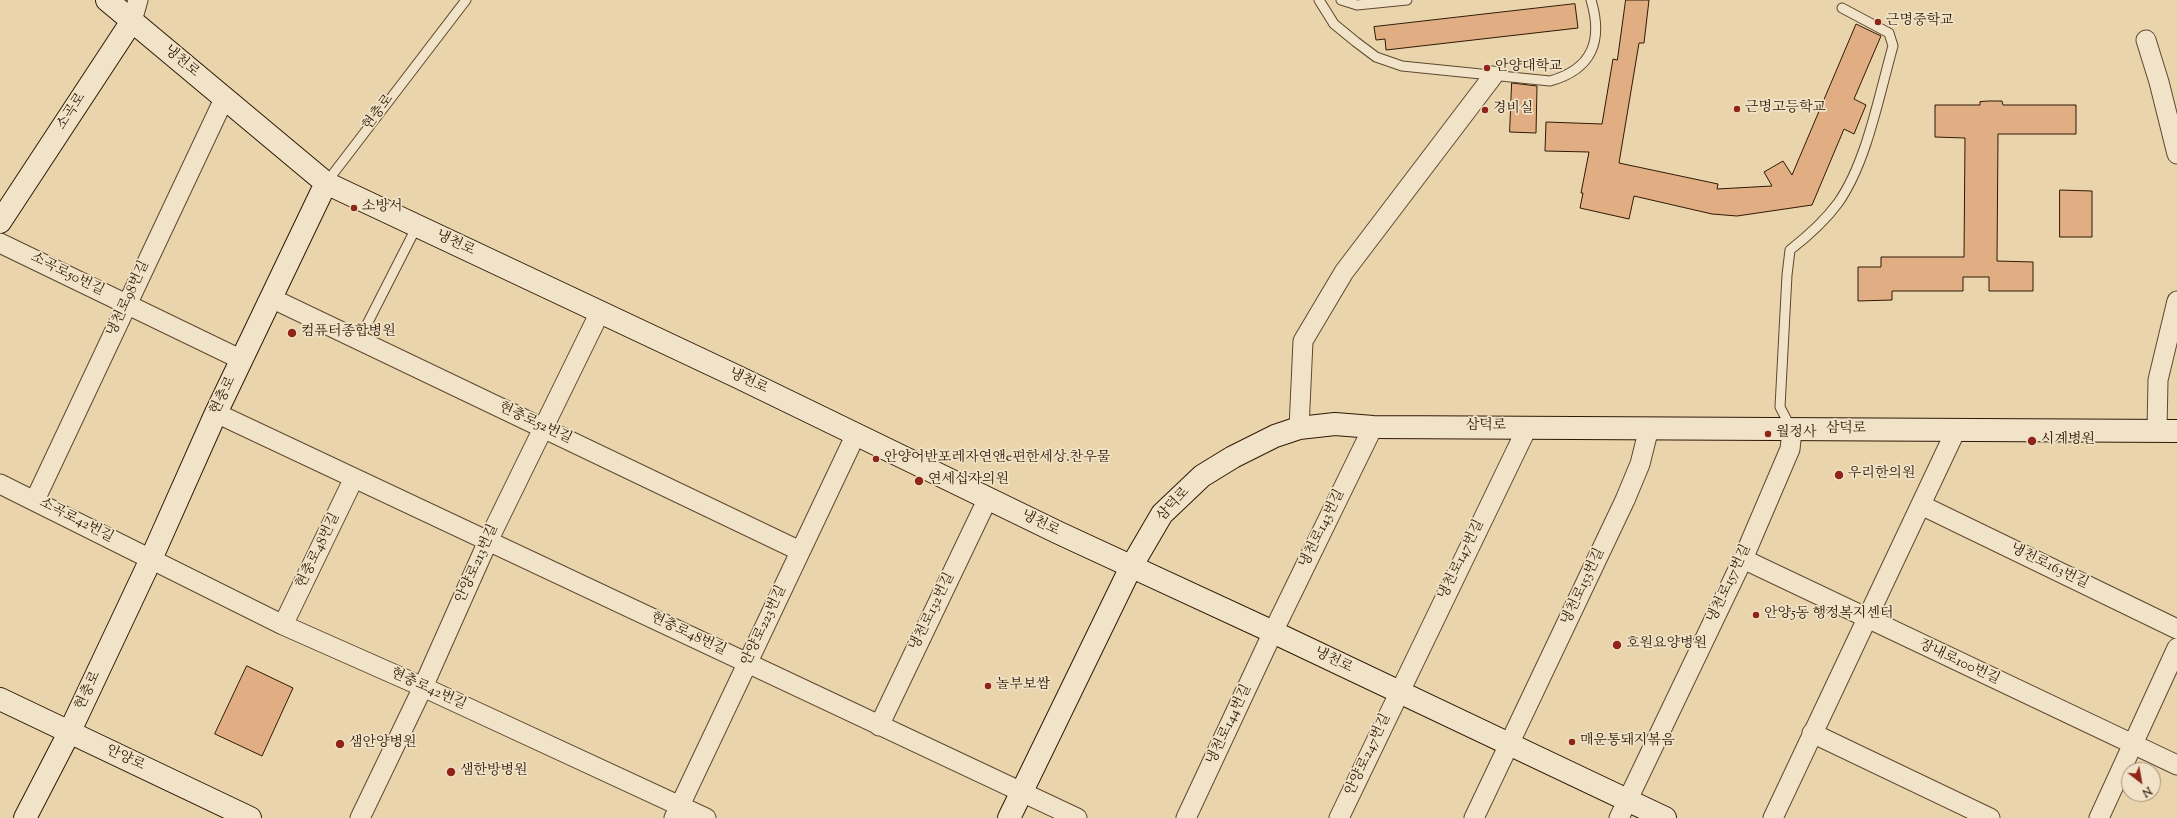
<!DOCTYPE html>
<html>
<head>
<meta charset="utf-8">
<style>
  body { margin:0 }
  #map { position:relative; width:2177px; height:818px; overflow:hidden; background:#e9d4ab; font-family:"Sorts Mill Goudy",serif }
  canvas { display:block }
  .north { position:absolute; left:2121px; top:762px; width:40px; height:40px; box-sizing:border-box; background:#f1e3c8; border:1px solid #a3927a; border-radius:50%; rotate:149deg; font-size:11px; font-weight:700; line-height:16px; text-align:center; color:#2f1906 }
  .north::after { content:''; display:block; margin:auto; width:14px; height:18px; background:#8f2418; clip-path:polygon(50% 0,100% 100%,50% 72%,0 100%) }
</style>
</head>
<body>
<div id="map">
<canvas width="2177" height="818"></canvas>
<div class="north">N</div>
</div>
<script>
const ctx = document.querySelector('canvas').getContext('2d');
ctx.lineJoin = 'round';
function fillPath(path, color) {
  ctx.fillStyle = color;
  ctx.fill(path, 'evenodd');
}
function strokePath(path, color, width, dash) {
  ctx.strokeStyle = color;
  ctx.lineWidth = width;
  ctx.lineCap = dash ? 'butt' : 'round';
  ctx.setLineDash(dash || []);
  ctx.stroke(path);
}
function write(font, color, halo, rows, align = 'center') {
  ctx.font = font + ' "Sorts Mill Goudy","Noto Serif KR",serif';
  ctx.lineWidth = 3.5;
  ctx.setLineDash([]);
  ctx.textBaseline = 'middle';
  ctx.strokeStyle = halo;
  ctx.fillStyle = color;
  for (const [text, x, y, turn = 0] of rows) {
    ctx.save();
    ctx.translate(x, y);
    ctx.rotate((+turn || 0) * Math.PI / 180);
    ctx.textAlign = isNaN(turn) ? turn : align;
    if (halo) ctx.strokeText(text, 0, 0);
    ctx.fillText(text, 0, 0);
    ctx.restore();
  }
}
const building = new Path2D(`
  M1626,0H1649L1644,43H1639L1619,163L1718,184L1717,189L1772,186L1764,172L1783,161L1792,175L1856,24L1881,36L1854,99L1866,105L1854,134L1844,129L1812,205L1737,216L1712,214L1634,196L1629,219L1580,208L1583,193H1581L1589,152L1545,151L1546,122L1602,124L1613,59L1617,60Z
  M1575,4L1578,28L1386,50L1385,39L1376,40L1374,27Z
  M1512,83L1537,86L1536,133L1510,132Z
  M1989,101H2002L2003,105H2076V134H1998L1997,261L2033,262V291H1989V277H1963V291H1892V300L1858,301V267H1881V257H1964L1965,138L1935,137V105H1980V102Z
  M2060,190L2092,191V237H2060Z
  M247,666L293,688L262,756L215,734Z`);
fillPath(building, '#e1ad83');
strokePath(building, '#2f1906', 1);
const lane = new Path2D(`
  M1319,0L1334,24L1356,42L1376,57L1402,66L1550,81C1593,69 1603,40 1591,0
  M1341,0L1357,5L1407,0
  M326,183L466,0
  M359,340L417,226
  M1791,428L1780,407L1787,275L1790,250C1808,236 1824,222 1838,203C1867,162 1879,95 1893,46L1889,33L1842,8`);
const street = new Path2D(`
  M132,21L138,0
  M2146,40L2159,82L2177,154
  M0,243L242,360
  M271,298L800,551
  M216,413L1077,818
  M1299,428L1303,341L1344,272L1493,76
  M2157,430L2158,380L2177,301
  M0,484L283,625L423,687L706,818
  M35,500L224,99
  M1921,505L2177,629
  M1743,559L2177,765
  M283,625L354,478
  M879,726L988,498
  M1812,733L1990,818
  M360,818L423,687L488,541L600,312
  M674,818L856,434
  M1186,818L1273,632L1373,427
  M1339,818L1527,428
  M1474,818L1625,500L1640,464L1649,428
  M1619,818L1743,559L1790,449L1792,431
  M1773,818L1956,430
  M2099,818L2177,648`);
const secondary = new Path2D(`
  M107,0L326,183L738,377L1059,533L1273,632L1665,818
  M0,222L132,21
  M0,699L250,818
  M25,818L69,733L151,559L216,413L326,183
  M1009,818L1131,567L1162,514L1202,476L1233,457L1275,436L1299,428L1335,424L1373,427L2177,431`);
strokePath(lane, '#5e482f', 11);
strokePath(street, '#5e482f', 21);
strokePath(secondary, '#2f1906', 24);
strokePath(lane, '#f1e3c8', 9);
strokePath(street, '#f1e3c8', 19);
strokePath(secondary, '#f1e3c8', 22);
for (const [x, y, r, color] of [
  [1878,22,4,"#8f2418"],
  [1487,68,4,"#8f2418"],
  [1737,109,4,"#8f2418"],
  [1485,110,4,"#8f2418"],
  [354,208,4,"#8f2418"],
  [292,333,5,"#8f2418"],
  [1768,434,4,"#8f2418"],
  [2032,441,5,"#8f2418"],
  [876,459,4,"#8f2418"],
  [1839,475,5,"#8f2418"],
  [919,481,5,"#8f2418"],
  [1756,615,4,"#8f2418"],
  [1617,645,5,"#8f2418"],
  [988,686,4,"#8f2418"],
  [1572,742,4,"#8f2418"],
  [340,744,5,"#8f2418"],
  [451,772,5,"#8f2418"]
]) {
  const dot = new Path2D();
  dot.arc(x, y, r, 0, 2 * Math.PI);
  ctx.fillStyle = color;
  ctx.fill(dot);
  strokePath(dot, '#f1e3c8', 1.5);
}
write('14px', '#2f1906', '#f1e3c8', [
  ["근명중학교",1886,22],
  ["안양대학교",1495,68],
  ["근명고등학교",1745,109],
  ["경비실",1493,110],
  ["소방서",362,208],
  ["컴퓨터종합병원",301,333],
  ["월정사",1776,434],
  ["시계병원",2041,441],
  ["안양어반포레자연앤e편한세상.찬우물",884,459],
  ["우리한의원",1848,475],
  ["연세십자의원",928,481],
  ["안양5동 행정복지센터",1764,615],
  ["호원요양병원",1626,645],
  ["놀부보쌈",996,686],
  ["매운통돼지볶음",1580,742],
  ["샘안양병원",349,744],
  ["샘한방병원",460,772]
], 'left');
write('14px', '#2f1906', '#f1e3c8', [
  ["냉천로",181,62,40],
  ["소곡로",72,112,-57],
  ["현충로",379,113,-53],
  ["냉천로",455,244,25],
  ["소곡로50번길",67,275,26],
  ["냉천로98번길",129,299,-65],
  ["냉천로",748,382,25],
  ["현충로",224,396,-64],
  ["현충로52번길",535,424,25],
  ["삼덕로",1486,427],
  ["삼덕로",1846,430],
  ["삼덕로",1174,505,-47],
  ["소곡로42번길",76,521,27],
  ["냉천로",1040,524,26],
  ["냉천로143번길",1323,529,-64],
  ["현충로48번길",319,551,-64],
  ["냉천로147번길",1462,560,-64],
  ["안양로213번길",478,564,-66],
  ["냉천로163번길",2049,567,26],
  ["냉천로157번길",1730,584,-65],
  ["냉천로153번길",1584,587,-65],
  ["냉천로132번길",933,612,-64],
  ["안양로223번길",765,626,-65],
  ["현충로48번길",688,635,25],
  ["냉천로",1333,661,26],
  ["장내로100번길",1959,663,25],
  ["현충로42번길",428,690,24],
  ["현충로",89,691,-65],
  ["냉천로144번길",1230,725,-65],
  ["안양로247번길",1369,755,-65],
  ["안양로",125,759,25]
]);
</script>
</body>
</html>
